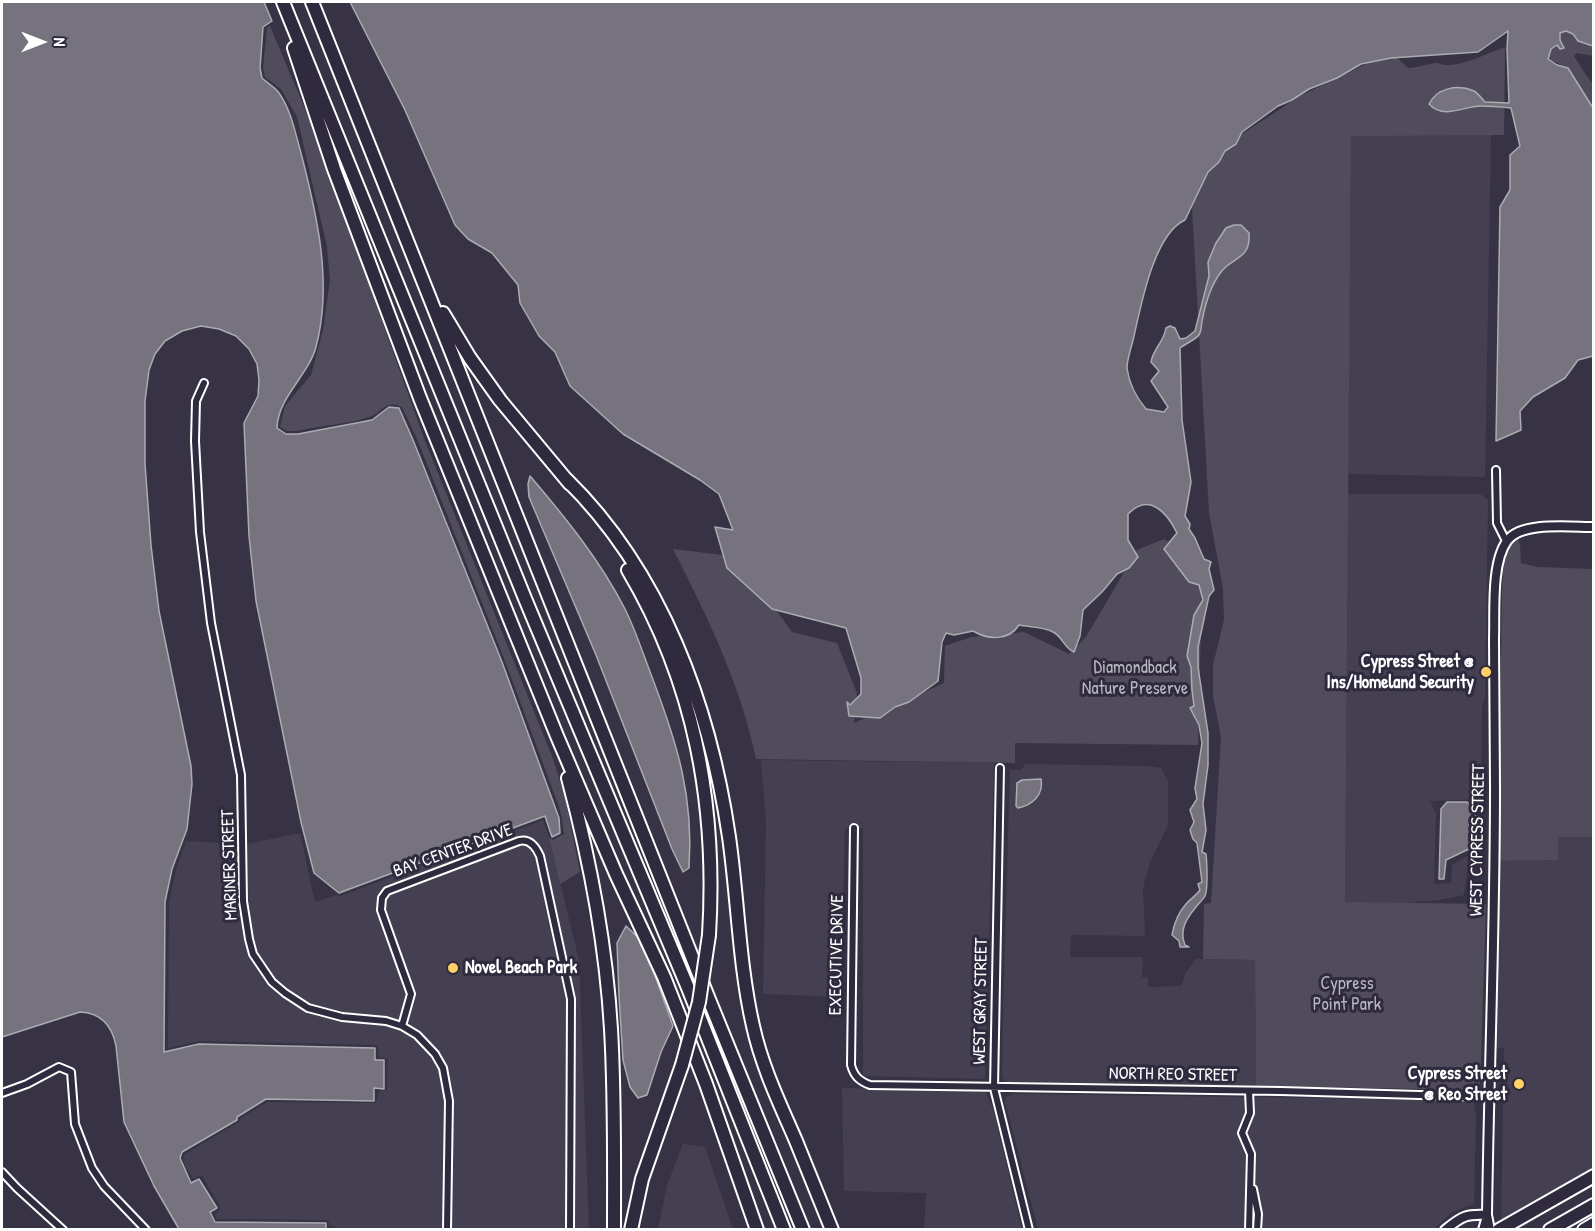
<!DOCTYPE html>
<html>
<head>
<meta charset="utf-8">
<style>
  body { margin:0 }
  #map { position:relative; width:1595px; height:1231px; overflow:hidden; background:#373345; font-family:"Patrick Hand",sans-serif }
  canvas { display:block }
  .frame { position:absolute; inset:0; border:3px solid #fff; pointer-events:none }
  .north { position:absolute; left:12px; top:12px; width:60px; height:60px; -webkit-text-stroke:4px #2f2a3d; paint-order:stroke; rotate:90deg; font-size:16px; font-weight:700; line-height:24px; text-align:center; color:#fff }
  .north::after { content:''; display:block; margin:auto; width:21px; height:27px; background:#fff; clip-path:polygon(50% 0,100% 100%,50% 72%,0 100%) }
</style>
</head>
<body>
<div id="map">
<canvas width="1595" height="1231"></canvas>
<div class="frame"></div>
<div class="north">N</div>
</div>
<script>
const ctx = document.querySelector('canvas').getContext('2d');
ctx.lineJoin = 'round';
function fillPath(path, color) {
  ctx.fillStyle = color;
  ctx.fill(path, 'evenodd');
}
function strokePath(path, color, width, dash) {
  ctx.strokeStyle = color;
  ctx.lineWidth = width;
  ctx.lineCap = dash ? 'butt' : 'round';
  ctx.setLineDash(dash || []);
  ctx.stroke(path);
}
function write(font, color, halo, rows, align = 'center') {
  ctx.font = font + ' "Patrick Hand",sans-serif';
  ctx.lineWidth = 6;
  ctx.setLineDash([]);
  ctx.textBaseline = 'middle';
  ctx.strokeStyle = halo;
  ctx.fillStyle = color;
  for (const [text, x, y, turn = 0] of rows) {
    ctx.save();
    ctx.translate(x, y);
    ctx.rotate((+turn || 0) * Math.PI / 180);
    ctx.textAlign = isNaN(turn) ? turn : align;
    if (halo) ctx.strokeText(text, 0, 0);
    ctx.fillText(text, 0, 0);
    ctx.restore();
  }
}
fillPath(new Path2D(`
  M1351,135H1491L1485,477L1348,474Z
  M1348,494H1480L1488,500L1485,696L1482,706L1481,799L1430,801L1436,813L1434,884L1451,883L1452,865L1469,855L1464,895L1439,900L1404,903H1345Z
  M761,760L994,763L985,1079L863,1076V828H845L841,997L763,994L766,823Z
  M1025,764L1148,766L1161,768L1168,781V825L1150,862L1143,888L1145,936L1071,935L1070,957H1143L1142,977L1148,978V987L1181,986L1186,972L1196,959L1255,960L1256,1086L1006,1082L1004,1080L1002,1076L1003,1010L1010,770H1021Z
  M543,820L549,837L579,960L589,1229H574V999L570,972L544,855L539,845L524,837L517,838L395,883L383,890L378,898L377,911L407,994L400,1021L386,1018L343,1014L326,1010L310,1005L297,997L275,979L265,967L257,953L249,919L247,844L300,833L315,902L336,895L341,896Z
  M1558,837H1593V1168L1501,1222L1504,1048H1494L1498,861L1557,860Z
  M186,841L239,844V901L245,939L250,956L258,971L282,996L307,1012L324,1017L341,1021L385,1025L400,1029L425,1047L439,1069L445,1101L443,1229L336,1230V1227L329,1226V1222L326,1220L217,1219L215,1215L220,1209V1206L202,1176H199L193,1179L185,1165L183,1158L185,1154L239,1122L241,1118L267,1102L376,1103L379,1091L387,1090L388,1059L379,1057L378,1047L375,1045L199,1041L168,1048L169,902L176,870Z
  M523,844L533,849L536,857L562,973L567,999L566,1229H451L453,1101L451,1084L447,1067L431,1043L407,1024L414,1002L415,994L385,910L386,899L390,894L398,890Z
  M842,1088L985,1091L993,1109L1022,1229H924L926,1193L844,1191Z
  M1013,1094L1472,1100L1474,1101L1476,1116L1474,1204L1452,1212L1434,1229H1038L1005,1102L1006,1097Z
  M683,1144L705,1147L733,1229H658L667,1185Z`), '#444051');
fillPath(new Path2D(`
  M270,26L311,123L425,441L552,756L565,796L580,872L560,884L549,837L553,840L564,834L562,818L558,804L505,661L417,439L402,407C384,399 384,412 369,417C346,425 321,425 297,431H287L280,427L285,406L311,375L323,330L330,280L327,247L297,117L281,89L265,77L263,68L267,28Z
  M1566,31L1573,34L1578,41L1593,46V56L1577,53L1574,56L1588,78L1593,83V108L1568,68L1548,59L1551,49C1558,45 1560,41 1560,33Z
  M1505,47L1504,135L1351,136L1345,902L1486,904L1480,1090L1256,1086L1255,960L1203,959L1204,904L1211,903L1221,737L1213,696V665L1224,620L1223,588L1209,513L1192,208L1213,153L1300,96L1391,52L1408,68C1418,68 1426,64 1436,63C1439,63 1442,65 1445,65C1464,66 1488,53 1505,47Z
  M1517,535L1520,545L1521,563L1538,567L1593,569V837H1558V860L1498,861L1502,591L1505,540Z
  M1164,539L1187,552L1202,585L1198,745L1015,743V763L756,759C741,685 707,616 673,549L731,556L747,570L792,632L837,643L857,693L854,723L944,683L945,646L971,637L1024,632L1069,654L1086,637L1137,550Z`), '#514c5c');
const water = new Path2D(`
  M2,2H264L272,21L263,27L260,68L262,78C267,83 275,87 279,93C291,110 295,132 301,153C317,215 333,283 316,347C308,376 278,397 277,428L286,434H298L372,420L389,407L399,408L413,440L502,662L559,818L560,833L552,837L545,816L339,893L314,873L301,822L256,601L249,536L244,423L258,396L259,380L257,364L249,349L236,336L219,329L201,326L182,331L165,341L155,354L149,370L145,401V464L151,545L159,611L191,766L192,784L187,829L172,869L165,902L164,1052L199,1044L375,1048V1060H384V1089L374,1088V1101L266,1099L237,1117V1120L182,1152L180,1158L191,1183L199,1179L217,1208L210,1212L215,1222L326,1223V1229H179L154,1186L124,1122L116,1046C112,1025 101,1013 80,1012L2,1037Z
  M350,2H1593V46L1578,41L1573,34L1566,31L1560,33V40L1564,48L1560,49L1557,45L1551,49L1548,59L1557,65L1568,68L1593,108V356L1578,360L1565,378L1533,397L1520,411L1521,430L1496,441L1500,207L1510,190V155L1520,146L1511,108C1501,107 1491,106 1481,106C1463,106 1444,120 1429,104C1437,88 1457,84 1474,91C1478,93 1482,99 1485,102L1509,103L1507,48L1508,31L1478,52L1391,58L1361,64L1337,78L1309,89L1292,100L1278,106L1242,132L1236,144L1225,151L1219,162L1208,172L1185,220C1154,234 1141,305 1134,336C1132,346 1127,358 1127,368C1129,385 1136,397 1146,409L1164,412L1168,407L1151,381L1159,371L1151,362C1153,349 1164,342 1166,328L1170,326L1175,328L1180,339L1186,338L1195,331L1209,276L1208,262L1216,243L1226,228L1234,225H1241L1249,233C1251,260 1233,256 1221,272C1211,285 1205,305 1202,321C1201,326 1202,330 1199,335C1195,340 1185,344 1180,348L1182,420L1191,482L1185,516L1190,524L1189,529L1195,538L1204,559L1211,562L1209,569L1214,590L1209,596L1198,647V667L1208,733V765L1203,804L1206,830L1202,852L1206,854C1207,862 1208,890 1205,896C1203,900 1199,903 1196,907C1186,919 1179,930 1185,945L1189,947H1180L1179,941L1172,935C1174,924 1178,913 1186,904C1191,898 1196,896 1200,890L1198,884L1202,882L1197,843L1193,839L1190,830L1194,822L1190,810L1197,799L1195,788L1202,743L1199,725L1190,708L1194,706L1192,690L1191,667L1187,656L1194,615L1203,600L1199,585L1189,582L1164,549L1177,533C1167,513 1150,492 1128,514V540L1138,557L1129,568L1117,574L1102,592L1083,610L1080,636L1074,652C1064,648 1063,637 1053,632C1045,627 1029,627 1019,625C1009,641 988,640 973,631L954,635L946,633L942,642L938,681L909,702L895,707L880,718L849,716L847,702L850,705L861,694V678L846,628L772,609L727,568L715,527L733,530L719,494L700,480L623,434L570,386L555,352L539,336L520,303L518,285L492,253L468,239L455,225L405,110Z
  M530,476C565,517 600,560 625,609C636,631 643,654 652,677C677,743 694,796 689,868L683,872L672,849L596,655L529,497L528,484Z
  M1041,779C1044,794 1033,805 1018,808L1016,806L1017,783L1022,780Z
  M1447,802H1467L1476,808L1475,846L1446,860L1444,879H1439L1441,809Z
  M626,926L643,942L673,1026L661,1052L647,1095L638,1098L630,1087L623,1060L619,996L617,943Z`);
fillPath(water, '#76737f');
strokePath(water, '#adabb2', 1.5);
const minor = new Path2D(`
  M204,383L196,401L195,441L200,532L211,623L241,775L243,901L249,939L253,954L272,982L285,993L308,1008L342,1017L386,1021L402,1026L417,1035L435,1054L443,1068L449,1101L447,1230
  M1496,470L1497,523L1506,541
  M1000,768L994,1088L1029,1230
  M854,828L851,1065C854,1076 859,1081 870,1085L1281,1091L1488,1097
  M402,1026L411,994L381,910L382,898L387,891L519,841C530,838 536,847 540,856L571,999L570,1230
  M2,1093L27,1084L59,1067L71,1072L75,1124L92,1168L104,1186L146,1230
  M2,1172L17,1188L63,1230
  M1253,1189L1258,1214L1257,1230
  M1249,1230L1251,1154L1242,1133L1250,1113L1249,1091`);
const tertiary = new Path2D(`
  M1445,1230C1462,1216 1466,1214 1487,1215
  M1483,1230L1487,1216
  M1490,1230L1487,1215C1489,1073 1495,930 1495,788C1495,738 1494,688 1494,639C1495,612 1491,563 1507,541C1521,521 1571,527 1594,527`);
const motorway = new Path2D(`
  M283,2L526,601L688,988L784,1230
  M312,2L708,997L803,1230
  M294,48L334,169L420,398L557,736L616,874L664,977L706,1084L757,1230
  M443,313L470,358L500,400L570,484
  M566,479C662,573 710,707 729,837C738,900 739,965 753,1026C762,1067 780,1104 796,1141C808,1170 820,1200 832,1230
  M628,570C695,683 717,805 709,935
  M568,778C590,860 606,944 611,1029C615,1096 614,1163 614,1230
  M631,1230L642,1179L682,1065
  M1499,1230L1594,1176
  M1550,1230L1594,1205
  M1584,1230L1594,1224`);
strokePath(minor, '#fff', 10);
strokePath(tertiary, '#fff', 12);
strokePath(motorway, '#fff', 16);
strokePath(minor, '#2f2a3d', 6);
strokePath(tertiary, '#2f2a3d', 8);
strokePath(motorway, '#2f2a3d', 12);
const motorwayBridge = new Path2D(`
  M682,1065L699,1002L709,935`);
strokePath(motorwayBridge, '#fff', 16, []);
strokePath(motorwayBridge, '#2f2a3d', 12);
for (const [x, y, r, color] of [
  [1486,672,6,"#ffd166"],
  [453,968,6,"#ffd166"],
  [1519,1084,6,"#ffd166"]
]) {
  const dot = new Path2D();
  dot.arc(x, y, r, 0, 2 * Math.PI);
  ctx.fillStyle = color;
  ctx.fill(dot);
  strokePath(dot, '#2f2a3d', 2);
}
write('bold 18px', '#fff', '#2f2a3d', [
  ["Cypress Street @",1474,662],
  ["Ins/Homeland Security",1474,683],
  ["Novel Beach Park",465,968,"left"],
  ["Cypress Street",1507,1074],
  ["@ Reo Street",1507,1095]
], 'right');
write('18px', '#b9b7be', '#2f2a3d', [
  ["Diamondback",1135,668],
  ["Nature Preserve",1135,689],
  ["Cypress",1347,984],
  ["Point Park",1347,1005]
]);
write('18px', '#fff', '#2f2a3d', [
  ["WEST CYPRESS STREET",1478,840,-89],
  ["BAY CENTER DRIVE",453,851,-20],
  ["MARINER STREET",230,865,-92],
  ["EXECUTIVE DRIVE",837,955,-89],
  ["WEST GRAY STREET",981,1001,-89],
  ["NORTH REO STREET",1173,1075,1]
]);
</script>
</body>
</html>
